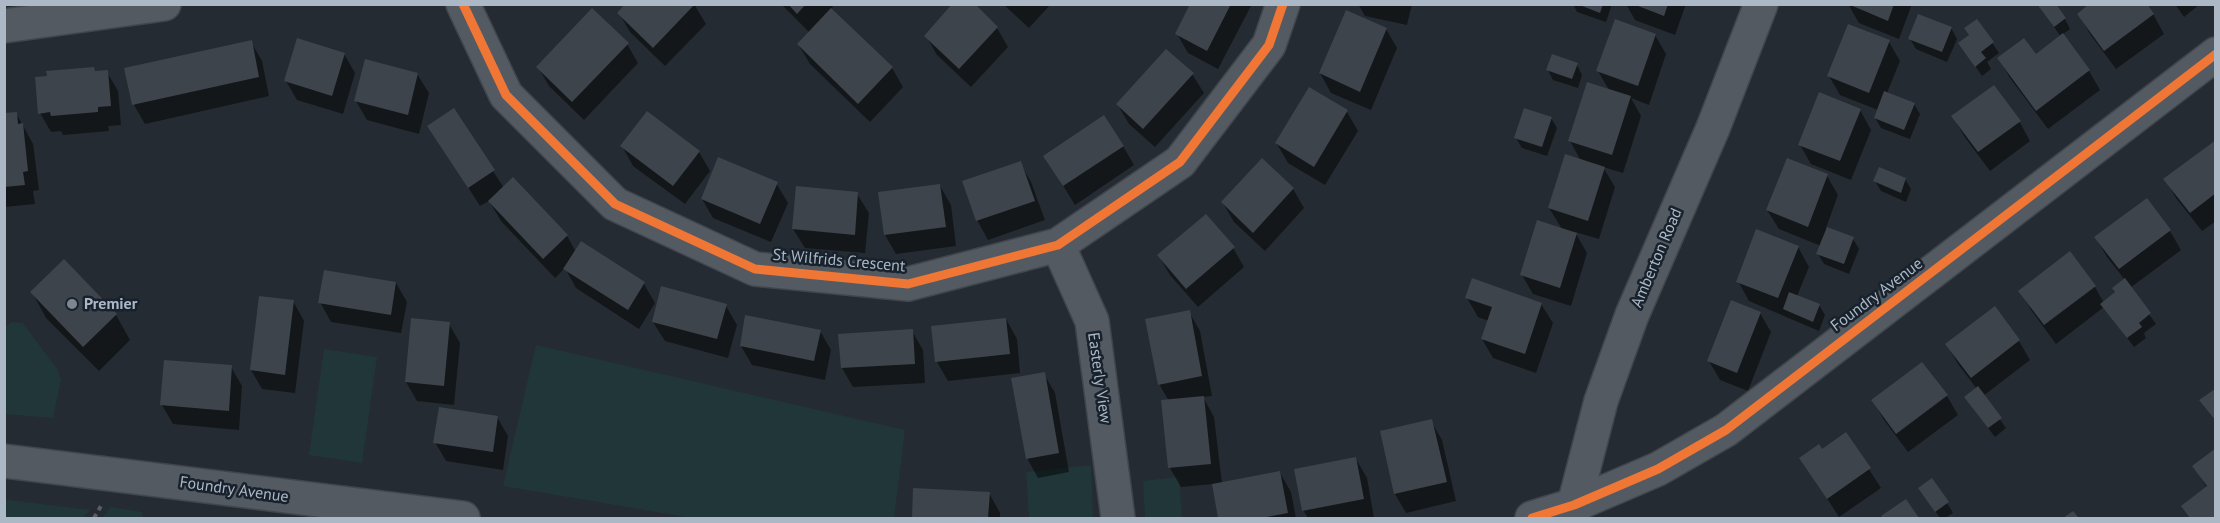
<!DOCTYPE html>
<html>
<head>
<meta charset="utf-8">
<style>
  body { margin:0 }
  #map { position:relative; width:2220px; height:523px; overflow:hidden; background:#242b32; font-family:"PT Sans",sans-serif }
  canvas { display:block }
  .frame { position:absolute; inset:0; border:6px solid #acb8c6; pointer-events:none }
</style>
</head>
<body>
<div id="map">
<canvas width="2220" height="523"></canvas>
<div class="frame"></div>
</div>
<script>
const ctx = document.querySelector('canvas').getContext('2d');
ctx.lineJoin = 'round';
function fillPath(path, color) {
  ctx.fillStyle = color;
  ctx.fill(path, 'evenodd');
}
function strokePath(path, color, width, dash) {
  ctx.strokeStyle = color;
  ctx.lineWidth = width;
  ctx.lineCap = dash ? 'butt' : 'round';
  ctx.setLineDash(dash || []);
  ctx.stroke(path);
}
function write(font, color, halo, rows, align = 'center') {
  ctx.font = font + ' "PT Sans",sans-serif';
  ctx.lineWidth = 5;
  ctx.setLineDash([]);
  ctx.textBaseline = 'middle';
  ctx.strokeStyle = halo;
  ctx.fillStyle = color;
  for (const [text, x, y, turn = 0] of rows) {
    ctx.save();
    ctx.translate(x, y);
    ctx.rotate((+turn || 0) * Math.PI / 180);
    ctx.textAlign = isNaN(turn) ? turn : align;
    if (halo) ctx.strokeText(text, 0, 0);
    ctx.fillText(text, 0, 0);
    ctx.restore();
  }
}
fillPath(new Path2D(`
  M12,322L23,323L57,369L61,379L53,418L5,414V327Z
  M536,345L905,430L894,518H692L503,486Z
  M324,349L377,357L362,463L309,455Z
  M1091,465L1093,518H1029L1026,472Z
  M1179,477L1182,518H1145L1143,481Z
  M9,500L90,510L83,518H5V501Z
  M110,507L142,512V518H103Z`), '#213638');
fillPath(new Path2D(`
  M694,4L706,24L665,66L630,32L619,13Z
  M781,4H835L831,9L892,68L903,87L870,122L810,64L798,44L810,33Z
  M1003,4H1051L1029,28Z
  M1192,4H1252L1218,69L1188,53L1177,34Z
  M1358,4H1412L1407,25L1365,16Z
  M1573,4H1612L1606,22L1577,12Z
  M1626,4H1686L1675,35L1635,20Z
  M1848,4H1912L1899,39L1859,23Z
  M2038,4H2054L2065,19L2070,29L2062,35L2089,71L2100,90L2048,129L2010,78L1999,59L2036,56L2061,37Z
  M2175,4H2200L2184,17Z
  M2079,14H2153L2164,34L2116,69L2090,34Z
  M1977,21L1999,53L1987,62L1991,69L1982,76L1960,44L1970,36Z
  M997,28L1008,47L971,87L937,55L926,36Z
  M1951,28L1957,39L1947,62L1916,49L1910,39Z
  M1386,29L1397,48L1371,110L1331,93L1320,73Z
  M1655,35L1666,54L1649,105L1631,98L1641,116L1623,173L1603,167L1615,187L1599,239L1575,232L1587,253L1571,306L1533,294L1522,275L1562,229L1549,208L1581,161L1570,141L1609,90L1598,71Z
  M251,42L262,61L269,96L145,124L134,105Z
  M1889,42L1900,61L1887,93L1914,104L1920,114L1910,139L1881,128L1875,118L1878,110L1840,95L1829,76Z
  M627,44L638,63L584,120L549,86L538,67Z
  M344,54L355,73L343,114L297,100L286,81Z
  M1577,65L1582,75L1578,88L1553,80L1548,70Z
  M107,72L118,91L121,125L108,126L109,131L63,135L61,131L51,132L40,113L96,73Z
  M417,74L429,93L419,134L367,120L356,101Z
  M1192,74L1204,93L1155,147L1129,124L1118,105Z
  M453,110L504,188L513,179L567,236L576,252L582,243L644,284L655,303L639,329L576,288L565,268L555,278L501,221L489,201L480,206L429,126Z
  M1860,110L1871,130L1851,180L1811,164L1800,145Z
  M1347,112L1358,131L1325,185L1288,163L1277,144Z
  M16,113L33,144L39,190L33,191L35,204L4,207V115Z
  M1953,117L2019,121L2030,141L1990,171L1964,136Z
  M1551,118L1557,128L1547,156L1522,148L1516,138Z
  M2216,141V221L2202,231L2176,198L2165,179Z
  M622,146L699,152L710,171L685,204L633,166Z
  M1123,146L1134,165L1075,205L1045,156Z
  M1020,163L1031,182L1045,220L988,240L977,220Z
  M1827,176L1838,195L1826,228L1853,239L1859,249L1849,274L1824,264L1818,254L1821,246L1779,229L1767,210Z
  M1905,179L1911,189L1906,202L1881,191L1875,181Z
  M776,183L788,203L771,242L713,218L702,199Z
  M940,186L951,205L956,246L896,254L885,235Z
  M1293,189L1304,208L1265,251L1234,222L1223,203Z
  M857,194L869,213L865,253L805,248L793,229Z
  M2170,231L2181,250L2130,288L2156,324L2144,333L2146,338L2134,347L2104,307L2056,344L2031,310L2020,291L2095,287L2104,303L2117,293L2125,280L2107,257L2096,238Z
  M1798,247L1809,267L1797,296L1819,305L1825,315L1819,331L1749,301L1738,281Z
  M1233,248L1244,267L1198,307L1170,275L1159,256Z
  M396,283L407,302L401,333L331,322L320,302Z
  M32,292L116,315L130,340L99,371L46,318Z
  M1467,298L1541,304L1553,323L1536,373L1493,358L1482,339L1489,321L1478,317Z
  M293,301L304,321L295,393L262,389L251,370Z
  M726,306L737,325L728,358L665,341L653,322Z
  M1995,309L2019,341L2030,360L1983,396L2006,428L1995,437L1972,407L1977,389L1958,364L1947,345Z
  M1189,312L1200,331L1212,396L1203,397L1214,417L1222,484L1280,473L1291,492L1296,518H1220L1213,484L1181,487L1170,468L1169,401L1159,384Z
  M1760,313L1771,332L1748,391L1720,380L1709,361Z
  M1006,319L1017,339L1020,373L948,381L937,362Z
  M449,324L460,343L454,405L417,401L406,382Z
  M820,331L831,350L825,380L752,365L741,346Z
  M912,331L923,350L925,383L853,387L842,368Z
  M231,367L242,386L239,430L173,424L162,405Z
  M1044,374L1055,393L1069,472L1038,478L1027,458Z
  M1947,396L1958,415L1908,452L1884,420L1873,401Z
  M497,417L508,436L503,470L446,461L435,442Z
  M1431,421L1442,440L1456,501L1406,513L1395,494Z
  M1846,434L1881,488L1839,517L1801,458L1822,451Z
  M2216,450V518H2190L2183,506L2207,488L2194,466Z
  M1356,459L1367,478L1374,518H1308L1303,510Z
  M914,490L989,493L1000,513V518H913Z
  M1926,498L1947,503L1953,513L1945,518H1940Z`), '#0007');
fillPath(new Path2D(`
  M625,4H695L653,48L617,13Z
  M788,4H806L797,14Z
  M952,4H975L998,27L959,69L924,36Z
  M1190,4H1231L1207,51L1175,34Z
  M1577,4H1603L1600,13Z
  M1633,4H1668L1664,16Z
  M1848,4H1894L1888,21Z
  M2037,4H2056L2066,18L2054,27Z
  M2089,4H2147L2154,14L2104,51L2077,14Z
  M592,8L629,43L572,102L536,67Z
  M831,8L893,67L858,104L797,44Z
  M1346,10L1387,28L1360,92L1319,73Z
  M1918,14L1952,27L1942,52L1908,39Z
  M1615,19L1656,34L1638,86L1596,71Z
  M1977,19L1994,42L1981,52L1986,58L1975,67L1958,43L1969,35L1964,28Z
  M1848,24L1890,40L1869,93L1827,76Z
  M2063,33L2090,70L2036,111L1997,58L2024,38L2036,54Z
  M297,38L345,53L332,96L284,81Z
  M252,40L259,77L132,105L124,68Z
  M1166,49L1194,73L1143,129L1116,104Z
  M1552,54L1578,63L1572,79L1546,70Z
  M365,59L418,73L408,115L354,101Z
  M94,67L95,71L108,70L111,106L98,107V112L51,116L50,112L38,114L35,77L47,76L46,71Z
  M1587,82L1631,96L1612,155L1568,141Z
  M1994,85L2021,121L1978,152L1951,116Z
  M1309,87L1348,110L1314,167L1275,143Z
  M1884,91L1915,103L1904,130L1874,118Z
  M1819,92L1861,109L1840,161L1798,145Z
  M454,108L495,170L468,188L427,126Z
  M1524,108L1552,117L1542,147L1514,138Z
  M647,111L700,151L673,186L620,146Z
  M17,112L18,124L23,123L28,171L23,172L25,185L4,187V113Z
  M1104,115L1124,146L1063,186L1043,156Z
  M2216,140V193L2190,213L2163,179Z
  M1565,154L1605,167L1588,221L1548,208Z
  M718,157L778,182L760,224L701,199Z
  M1262,158L1294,188L1253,233L1221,202Z
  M1787,158L1828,174L1808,227L1766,210Z
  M1021,161L1035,201L976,221L962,181Z
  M1879,167L1906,178L1901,193L1873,181Z
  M513,177L568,235L543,259L488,201Z
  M940,184L946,227L884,235L878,192Z
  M796,186L858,192L855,235L792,229Z
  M2147,198L2171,230L2119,269L2094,237Z
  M1206,214L1235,247L1186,289L1157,255Z
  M1537,220L1577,233L1560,288L1520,275Z
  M1827,227L1854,237L1844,264L1816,254Z
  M1756,229L1799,246L1778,298L1736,282Z
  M581,241L645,282L628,310L563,269Z
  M2070,251L2096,286L2044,325L2018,291Z
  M64,259L117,314L83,347L30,292Z
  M324,270L396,282L391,315L318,303Z
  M1472,278L1542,303L1525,354L1481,339L1492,307L1465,298Z
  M2125,278L2151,313L2139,323L2142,327L2127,338L2100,304L2115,292L2112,288Z
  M661,286L727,304L717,339L652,322Z
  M1789,292L1820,304L1813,322L1783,309Z
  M259,296L294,300L285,375L250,370Z
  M1731,300L1761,312L1737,373L1707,361Z
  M1995,306L2020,340L1971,378L1945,344Z
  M1190,310L1202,376L1158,385L1145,319Z
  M745,315L821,330L814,361L740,346Z
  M411,318L450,322L444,386L405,382Z
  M1006,318L1010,354L935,362L931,326Z
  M913,329L915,364L841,368L838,334Z
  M164,360L232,365L229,411L160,405Z
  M1922,362L1948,395L1896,434L1871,400Z
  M1045,372L1059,453L1026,459L1011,378Z
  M1978,386L2002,418L1988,428L1964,397Z
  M2215,389L2216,390V421L2199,400Z
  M1204,396L1211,464L1168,468L1161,400Z
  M439,407L498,416L493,452L433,443Z
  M1432,419L1447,482L1394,494L1380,431Z
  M1846,432L1871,468L1827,499L1799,458L1819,444L1822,449Z
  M2216,448V518H2190L2181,506L2207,486L2192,466Z
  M1356,457L1364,499L1302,511L1294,469Z
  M1280,471L1288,513L1261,518H1218L1212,484Z
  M1932,478L1949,502L1935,512L1918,488Z
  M913,488L990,492L988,518H912Z
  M1906,499L1919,518H1883L1881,516Z
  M2073,511L2079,518H2063Z`), '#3e444b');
const minor = new Path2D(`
  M463,4L506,95L615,204L755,269L908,284L1058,245L1180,162L1269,45L1283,4
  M4,26L164,4
  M1058,245L1092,321L1118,518
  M4,461L463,518
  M1532,518L1574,505L1658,469L1726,430L2216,54
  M1573,518L1574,505L1601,401L1632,315L1713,128L1761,4`);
strokePath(minor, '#40464c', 36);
strokePath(new Path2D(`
  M94,518L101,506`), '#565d64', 4, [4.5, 4.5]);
strokePath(minor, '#545a62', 33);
strokePath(new Path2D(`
  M463,4L506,95L615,204L755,269L908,284L1058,245L1180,162L1269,45L1283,4
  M1532,518L1574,505L1658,469L1726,430L2216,54`), '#f07635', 9);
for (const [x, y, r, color] of [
  [72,304,6,"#7c8792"]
]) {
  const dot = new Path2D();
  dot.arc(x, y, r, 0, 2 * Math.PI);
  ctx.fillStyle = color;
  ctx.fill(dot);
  strokePath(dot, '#18222d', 2);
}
write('16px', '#acb8c6', '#18222d', [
  ["Amberton Road",1657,258,-67],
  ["St Wilfrids Crescent",839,261,5],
  ["Foundry Avenue",1877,295,-37],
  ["Easterly View",1099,378,82],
  ["Foundry Avenue",234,490,8]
]);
write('bold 16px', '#acb8c6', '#18222d', [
  ["Premier",84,304]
], 'left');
</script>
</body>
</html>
